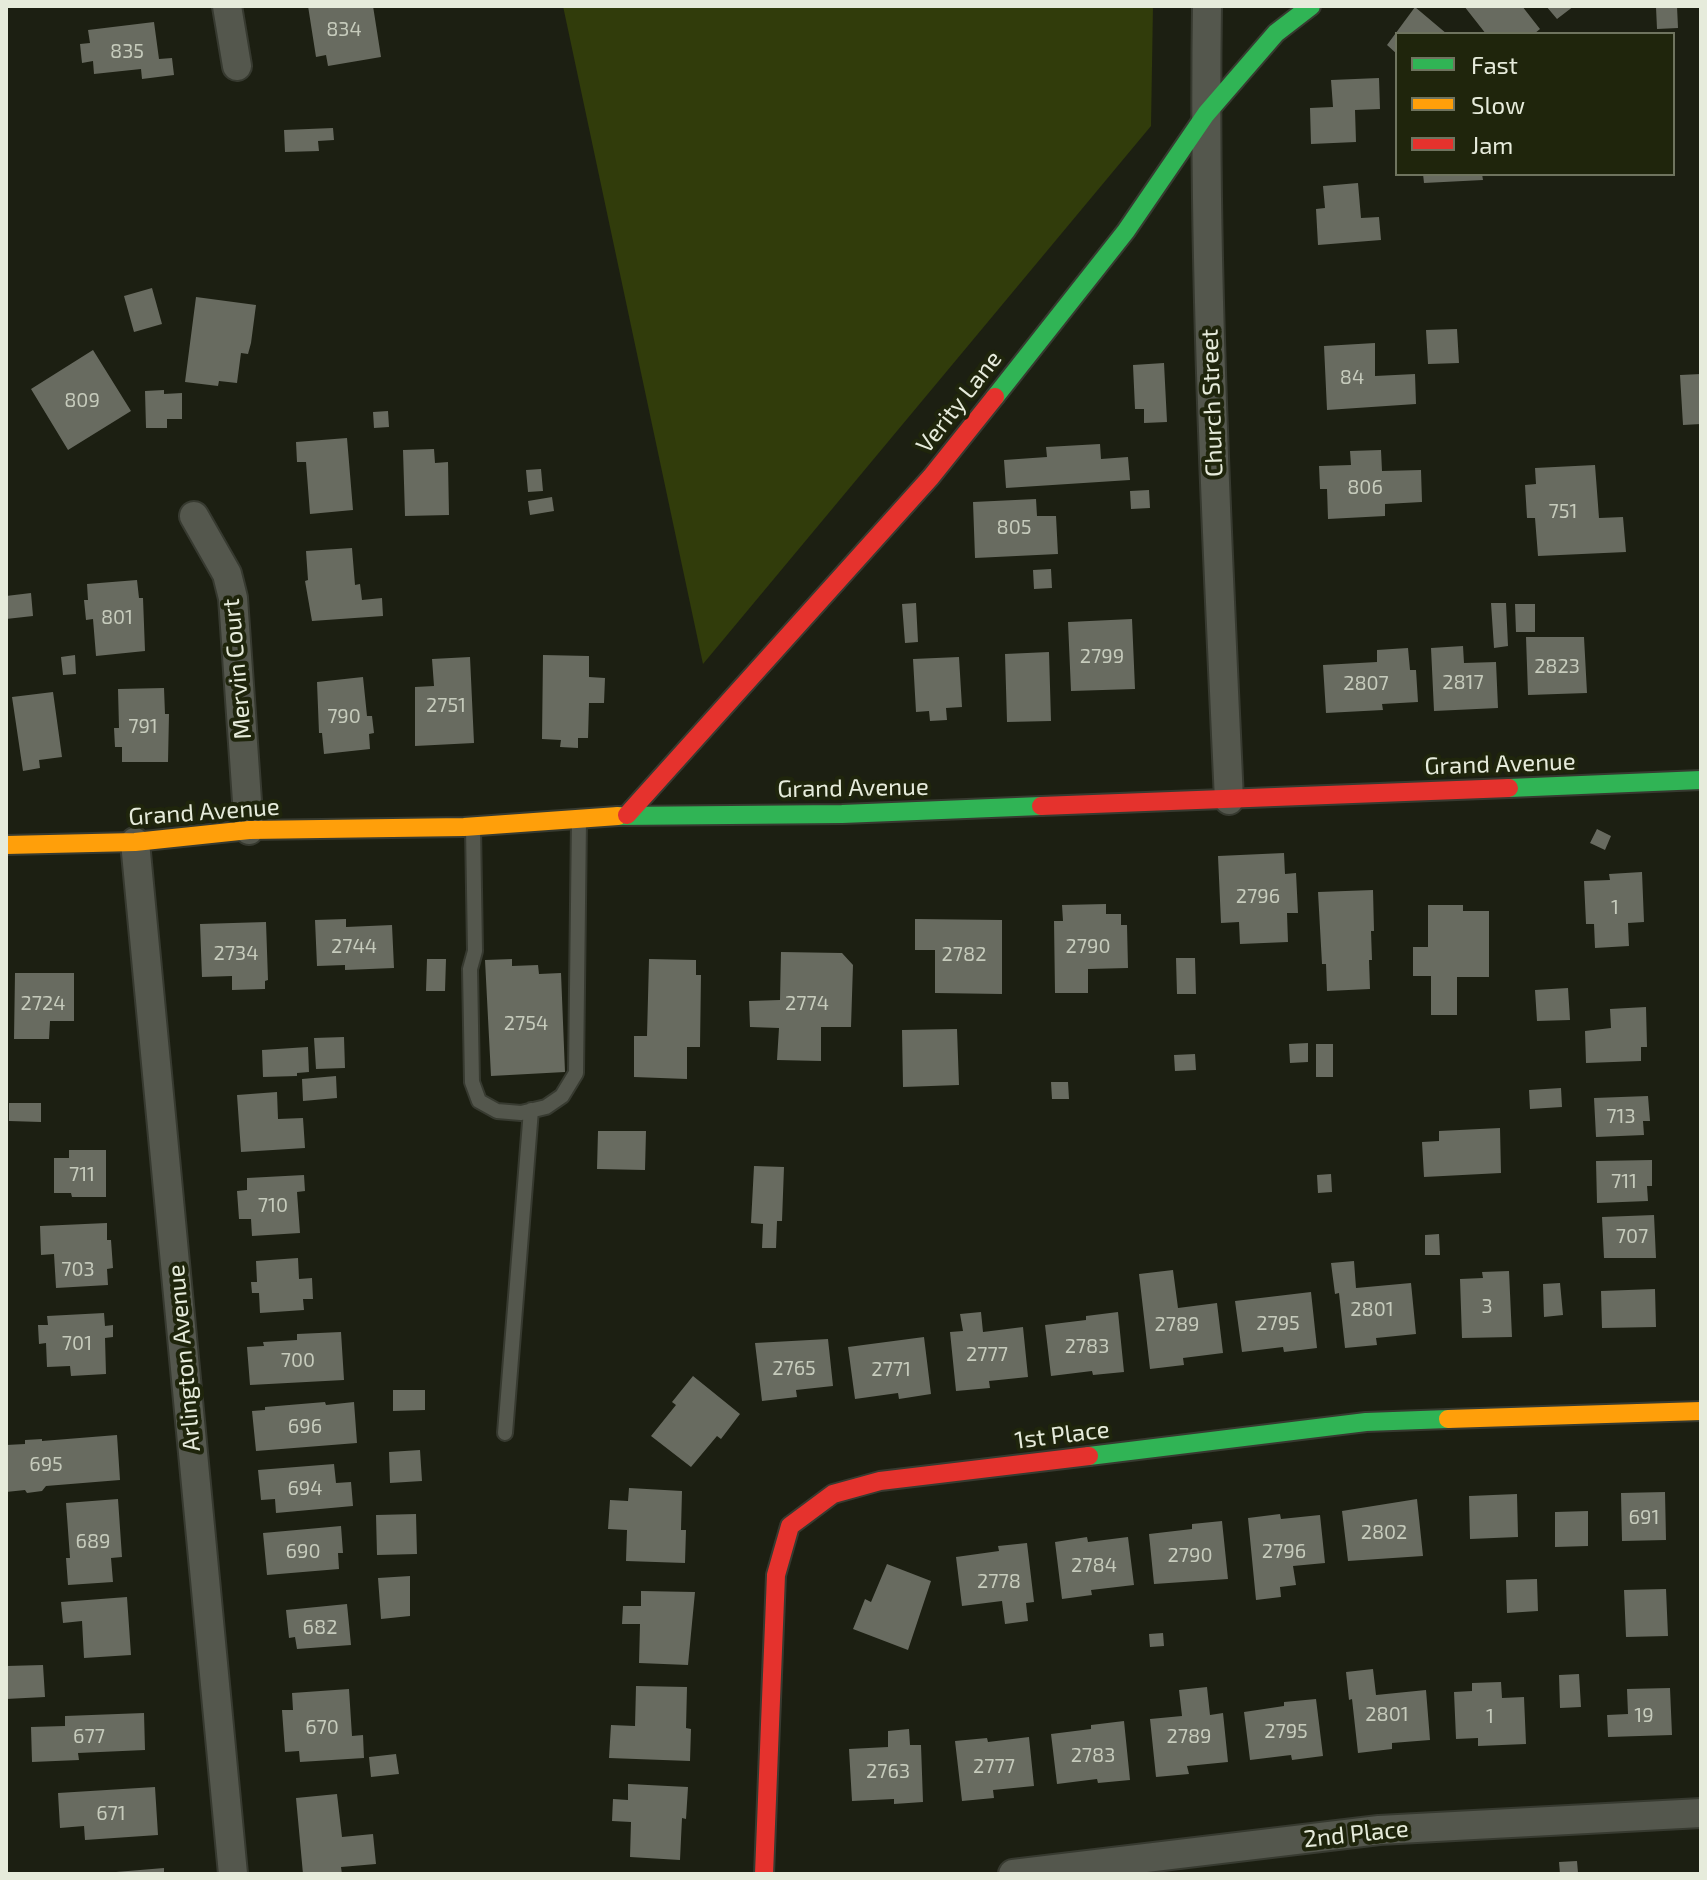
<!DOCTYPE html>
<html>
<head>
<meta charset="utf-8">
<style>
  body { margin:0 }
  #map { position:relative; width:1707px; height:1880px; overflow:hidden; background:#1c1f12; font-family:"Exo 2",sans-serif }
  canvas { display:block }
  .frame { position:absolute; inset:0; border:8px solid #e6ebdb; pointer-events:none }
  .legend { position:absolute; left:1395px; top:32px; width:280px; height:144px; box-sizing:border-box; background:#1f250c; border:2px solid #6f745f; margin:0; padding:10px 14px; list-style:none; font-size:24px; color:#e6ebdb }
  .legend li { display:flex; align-items:center; gap:16px; height:40px }
  .legend b { width:40px; border:2px solid #6f745f }
</style>
</head>
<body>
<div id="map">
<canvas width="1707" height="1880"></canvas>
<div class="frame"></div>
<ul class="legend">
<li><b style="height:10px;background:#30b455"></b>Fast</li>
<li><b style="height:10px;background:#ff9f0a"></b>Slow</li>
<li><b style="height:10px;background:#e5322d"></b>Jam</li>
</ul>
</div>
<script>
const ctx = document.querySelector('canvas').getContext('2d');
ctx.lineJoin = 'round';
function fillPath(path, color) {
  ctx.fillStyle = color;
  ctx.fill(path, 'evenodd');
}
function strokePath(path, color, width, dash) {
  ctx.strokeStyle = color;
  ctx.lineWidth = width;
  ctx.lineCap = dash ? 'butt' : 'round';
  ctx.setLineDash(dash || []);
  ctx.stroke(path);
}
function write(font, color, halo, rows, align = 'center') {
  ctx.font = font + ' "Exo 2",sans-serif';
  ctx.lineWidth = 8;
  ctx.setLineDash([]);
  ctx.textBaseline = 'middle';
  ctx.strokeStyle = halo;
  ctx.fillStyle = color;
  for (const [text, x, y, turn = 0] of rows) {
    ctx.save();
    ctx.translate(x, y);
    ctx.rotate((+turn || 0) * Math.PI / 180);
    ctx.textAlign = isNaN(turn) ? turn : align;
    if (halo) ctx.strokeText(text, 0, 0);
    ctx.fillText(text, 0, 0);
    ctx.restore();
  }
}
fillPath(new Path2D(`
  M563,6H1153L1151,126L703,664Z`), '#313c0b');
fillPath(new Path2D(`
  M308,6H373L381,57L328,66L326,55L316,57Z
  M1464,6H1522L1540,29L1534,34H1486Z
  M1546,6H1574L1557,19Z
  M1677,6L1678,28L1657,29L1656,7Z
  M1415,7L1447,34H1397V54L1387,45Z
  M154,22L159,59L172,58L174,75L142,79L141,69L94,74L93,61L82,63L80,44L90,43L88,30Z
  M1379,78L1380,109L1355,110L1356,142L1311,144L1310,108L1333,107L1331,80Z
  M333,128L334,140L318,141L319,151L285,152L284,130Z
  M1423,174H1482L1483,180L1424,183Z
  M1358,183L1361,218L1379,217L1381,240L1318,245L1316,209L1325,208L1323,186Z
  M152,288L162,324L134,332L124,296Z
  M196,297L256,305L251,343L248,354L241,353L237,383L219,381L218,386L185,382Z
  M1457,329L1459,363L1428,364L1426,330Z
  M1375,343V376L1415,374L1416,404L1327,410L1324,346Z
  M93,350L131,411L68,450L31,389Z
  M1164,363L1167,422L1144,423V409H1135L1133,365Z
  M1701,374V424L1683,425L1680,375Z
  M164,390V394L182,393V419H167V428H146L145,391Z
  M388,411L389,427L374,428L373,412Z
  M347,438L353,510L310,514L306,462H297L296,442Z
  M1100,444L1101,459L1128,457L1130,480L1006,488L1004,460L1047,457L1046,447Z
  M434,449L435,463L448,462L449,515L405,516L403,450Z
  M1381,450L1382,471L1421,470L1422,502L1385,504V516L1328,519L1327,489H1320L1319,466L1351,465L1350,451Z
  M1595,465L1599,518L1623,517L1626,552L1538,556L1535,518H1527L1525,485L1536,484L1535,468Z
  M541,469L543,491L528,492L526,470Z
  M1149,490L1150,508L1131,509L1130,491Z
  M552,497L554,511L530,515L528,501Z
  M1036,499L1037,516H1056L1058,554L975,558L973,502Z
  M352,548L355,585L360,584L362,600L382,598L383,616L312,621L305,581L308,580L306,551Z
  M1051,569L1052,588L1034,589L1033,570Z
  M137,580L139,598H143L145,651L96,656L93,619L86,620L84,600H88L87,584Z
  M31,593L33,616L6,619V596Z
  M916,603L918,642L905,643L902,604Z
  M1491,603H1506L1508,646L1494,648Z
  M1515,604H1535V632H1516Z
  M1132,619L1135,689L1071,691L1068,622Z
  M1526,637H1584L1587,693L1528,695Z
  M1463,646L1464,663L1496,662L1498,708L1434,711L1431,648Z
  M1408,648L1410,670H1416L1418,702L1382,704L1383,710L1326,713L1323,665L1377,662V650Z
  M1049,652L1051,721L1007,722L1005,654Z
  M75,655L76,674L63,675L61,657Z
  M543,655L589,656V677L605,678L604,703H589L588,738H578V748L560,747L561,740L542,739Z
  M470,657L474,743L415,746V687L434,686L432,659Z
  M959,657L962,707L946,708L947,720L930,721L929,711L916,712L913,659Z
  M363,677L367,716H372L374,733L369,734L370,749L324,754L322,733H319L317,682Z
  M164,688L165,714H169L168,762H122V747H115L114,728H119L118,689Z
  M53,692L62,757L39,760L40,768L23,771L12,697Z
  M1597,829L1611,836L1605,850L1590,843Z
  M1284,853L1285,874L1296,873L1298,913H1287L1288,942L1240,944L1239,922L1221,923L1218,856Z
  M1642,872L1644,922L1628,923L1629,946L1595,948L1594,924H1586L1584,881L1610,880L1609,874Z
  M1373,890L1374,931H1371L1372,960H1369L1370,989L1327,991L1326,964H1322L1318,892Z
  M1106,904V914H1121V925H1127L1128,968L1088,969V993H1055L1054,921H1063L1062,905Z
  M1428,905H1463V911H1489V977H1457V1015H1431V976H1413V947H1428Z
  M346,919V927L392,925L394,968L345,970V965L317,966L315,920Z
  M915,919L1002,920V994L935,993V950H915Z
  M266,922L268,980L265,981V989L232,990V976L202,977L200,924Z
  M781,952L842,953L853,965L851,1027H821V1061L777,1060L779,1028L750,1027L749,1001L780,1000Z
  M1176,958H1195L1196,994H1177Z
  M427,959H446L445,991H426Z
  M512,959V966L538,965L539,974L561,973L565,1072L491,1076L485,960Z
  M649,959L696,960V975H701L700,1047H687V1079L634,1077V1036H647Z
  M15,973H74V1021H50L49,1039H14Z
  M1568,988L1570,1020L1537,1021L1535,990Z
  M1646,1007L1647,1047H1641V1061L1586,1063L1585,1031L1611,1028L1610,1009Z
  M957,1029L959,1085L903,1087L902,1030Z
  M344,1037L345,1068L316,1069L314,1038Z
  M1308,1043V1062L1290,1063L1289,1044Z
  M1316,1044H1333V1077H1316Z
  M308,1047L309,1072L297,1073V1076L263,1077L262,1050Z
  M1195,1054L1196,1070L1175,1071L1174,1055Z
  M336,1076L337,1098L303,1101L302,1079Z
  M1051,1082H1068L1069,1099H1052Z
  M1561,1088L1562,1107L1530,1109L1529,1090Z
  M277,1092L278,1119L303,1118L305,1148L241,1152L237,1095Z
  M1648,1096L1650,1121H1643L1644,1135L1596,1137L1594,1098Z
  M9,1103H41V1122L9,1121Z
  M1500,1128L1501,1173L1424,1177L1422,1142L1439,1141V1131Z
  M598,1131H646L645,1170L597,1169Z
  M69,1150H106V1197H72L71,1193H54V1158H69Z
  M1652,1160V1186H1647L1648,1201L1597,1203L1596,1161Z
  M754,1166L784,1167L782,1221H777L776,1248H762L763,1224L751,1223Z
  M1331,1174L1332,1192L1318,1193L1317,1175Z
  M304,1175L305,1191L297,1192L300,1233L252,1236L251,1219H239L237,1191L247,1190V1178Z
  M1654,1215L1656,1258H1604L1602,1217Z
  M107,1223V1240H111L113,1268L107,1269L108,1285L56,1288L54,1254L41,1255L40,1226Z
  M1439,1234L1440,1255H1425V1235Z
  M298,1258L299,1279L312,1278L313,1299H303L304,1310L260,1313L259,1293H252L251,1282H257L256,1261Z
  M1354,1261L1356,1288L1411,1283L1416,1334L1376,1338L1377,1345L1345,1348L1339,1293L1335,1294L1331,1263Z
  M1173,1270L1178,1308L1217,1303L1223,1353L1183,1358L1184,1365L1150,1369L1139,1274Z
  M1509,1271L1512,1337L1462,1338L1460,1279L1483,1278L1482,1272Z
  M1560,1283L1563,1315L1544,1317L1543,1284Z
  M1655,1289L1656,1327L1602,1328L1601,1291Z
  M1311,1292L1317,1348L1284,1352L1283,1347L1242,1352L1235,1301Z
  M981,1312L983,1332L1023,1327L1028,1377L989,1381L990,1388L956,1391L950,1332L963,1331L960,1314Z
  M1118,1312L1124,1372L1093,1375L1092,1371L1051,1376L1045,1325L1086,1320V1316Z
  M104,1313L105,1326L113,1325V1337L105,1338L106,1374L71,1376L70,1366L47,1367L46,1343L39,1344L38,1325H48L47,1316Z
  M341,1332L344,1380L250,1385L247,1347L264,1346L263,1342L297,1340V1334Z
  M924,1337L931,1394L899,1399L898,1393L855,1399L848,1347Z
  M828,1339L833,1386L796,1390L797,1397L762,1401L755,1343Z
  M693,1376L740,1414L721,1439L717,1436L691,1467L651,1436L676,1405L672,1402Z
  M393,1390H425V1410L393,1411Z
  M325,1402L326,1405L354,1402L357,1443L256,1451L252,1411L265,1410V1407Z
  M117,1435L120,1480L46,1486L42,1491L27,1493L25,1490L6,1492V1445L25,1444V1440L42,1439V1441Z
  M420,1450L422,1481L390,1483L389,1452Z
  M334,1464L336,1483L351,1482L353,1506L276,1513L275,1499L261,1500L258,1470Z
  M629,1488L682,1491L681,1530H686L685,1563L626,1561L627,1530L608,1529L610,1500L628,1501Z
  M1665,1492L1666,1540L1622,1541L1621,1493Z
  M1517,1494L1518,1537L1470,1539L1469,1496Z
  M118,1499L122,1557L111,1558L113,1582L68,1585L66,1558H70L66,1503Z
  M1417,1499L1423,1556L1348,1561L1342,1511Z
  M1588,1511V1546L1555,1547V1512Z
  M416,1514L417,1554L377,1555L376,1515Z
  M1280,1514L1281,1519L1320,1515L1325,1563L1293,1566L1296,1585L1280,1587L1281,1597L1256,1600L1248,1518Z
  M1222,1521L1228,1579L1154,1584L1149,1534L1192,1529V1524Z
  M341,1526L343,1553H338L339,1569L267,1575L263,1533Z
  M1087,1537L1088,1542L1128,1537L1134,1585L1091,1590L1092,1595L1062,1599L1055,1542Z
  M1027,1543L1034,1602L1026,1603L1028,1621L1005,1624L1002,1601L962,1606L956,1557L999,1551L998,1546Z
  M887,1564L931,1581L908,1650L853,1629L865,1599L871,1602Z
  M410,1576V1616L381,1619L378,1578Z
  M1537,1579L1538,1611L1507,1613L1506,1580Z
  M1666,1589L1668,1636L1626,1637L1624,1590Z
  M641,1591L695,1592L688,1665L639,1663L640,1624H622L623,1606H641Z
  M127,1597L131,1655L84,1658L82,1621L63,1623L61,1602Z
  M347,1604L351,1645L297,1649L295,1637L289,1638L286,1610Z
  M1163,1633L1164,1646L1150,1647L1149,1634Z
  M43,1665L45,1697L6,1699V1666Z
  M1373,1669L1376,1695L1426,1690L1430,1740L1392,1743V1749L1358,1753L1352,1699L1349,1700L1346,1672Z
  M1579,1674L1581,1707L1560,1708L1559,1675Z
  M1501,1682L1502,1698L1524,1697L1526,1744L1478,1746V1738L1456,1739L1454,1692L1472,1691V1683Z
  M636,1686L687,1687L686,1728L691,1729L690,1761L609,1758L611,1725L635,1726Z
  M1207,1687L1210,1715L1223,1713L1228,1762L1187,1766L1189,1774L1156,1777L1150,1719L1182,1716L1179,1690Z
  M1670,1688L1672,1735L1608,1737L1607,1715L1628,1714L1627,1689Z
  M349,1689L352,1736L363,1735L364,1758L300,1762L299,1751L285,1752L282,1710H293L292,1693Z
  M1316,1699L1323,1756L1292,1760L1291,1755L1250,1760L1244,1712L1284,1706V1702Z
  M144,1713L145,1750L78,1753L79,1760L32,1762L31,1727L65,1726V1716Z
  M1124,1721L1130,1780L1098,1783L1097,1779L1057,1784L1051,1734L1091,1729V1725Z
  M909,1729L910,1745H921L923,1802L894,1804V1799L852,1801L849,1749L888,1747V1731Z
  M1029,1737L1034,1786L993,1790L994,1798L962,1801L955,1741L987,1738L988,1742Z
  M396,1754L399,1774L371,1777L369,1757Z
  M628,1784L688,1787L686,1819L682,1818L680,1860L630,1857L631,1822L612,1821L613,1799L628,1800Z
  M155,1787L158,1835L85,1840L84,1826L60,1828L58,1793Z
  M337,1794L342,1837L373,1834L376,1864L341,1867L342,1874H303L296,1798Z
  M1577,1861L1578,1873L1560,1874L1559,1862Z
  M164,1868V1874H116V1872Z`), '#686b60');
const lane = new Path2D(`
  M473,827L475,951L470,969L472,1082L479,1101L497,1111L521,1113L546,1107L562,1096L576,1073L579,819
  M505,1433L531,1110`);
const street = new Path2D(`
  M227,6L237,66
  M1207,6C1203,271 1217,536 1229,800
  M194,516L227,574L233,598L249,830
  M135,842L233,1874
  M1013,1874L1379,1830L1701,1813`);
const fast = new Path2D(`
  M995,397L1126,231L1206,114L1276,33L1311,6
  M1509,788L1701,780
  M618,816L842,814L1041,806
  M1089,1456L1366,1422L1448,1419`);
const slow = new Path2D(`
  M6,845L135,842L249,830L464,827L618,816
  M1448,1419L1701,1411`);
const jam = new Path2D(`
  M1041,806L1509,788
  M627,815L931,477L995,397
  M764,1874L776,1575L790,1526L833,1494L880,1481L1089,1456`);
strokePath(lane, '#373a30', 18);
strokePath(street, '#373a30', 32);
strokePath(fast, '#373a30', 22);
strokePath(slow, '#373a30', 22);
strokePath(jam, '#373a30', 22);
strokePath(lane, '#54574d', 14);
strokePath(street, '#54574d', 28);
strokePath(fast, '#30b455', 18);
strokePath(slow, '#ff9f0a', 18);
strokePath(jam, '#e5322d', 18);
write('20px', '#c6cbbc', null, [
  ["834",344,29],
  ["835",127,51],
  ["84",1352,377],
  ["809",82,400],
  ["806",1365,487],
  ["751",1563,511],
  ["805",1014,527],
  ["801",117,617],
  ["2799",1102,656],
  ["2823",1557,666],
  ["2817",1463,682],
  ["2807",1366,683],
  ["2751",446,705],
  ["790",344,716],
  ["791",143,726],
  ["2796",1258,896],
  ["1",1615,907],
  ["2744",354,946],
  ["2790",1088,946],
  ["2734",236,953],
  ["2782",964,954],
  ["2724",43,1003],
  ["2774",807,1003],
  ["2754",526,1023],
  ["713",1621,1116],
  ["711",82,1174],
  ["711",1624,1181],
  ["710",273,1205],
  ["707",1632,1236],
  ["703",78,1269],
  ["3",1487,1306],
  ["2801",1372,1309],
  ["2795",1278,1323],
  ["2789",1177,1324],
  ["701",77,1343],
  ["2783",1087,1346],
  ["2777",987,1354],
  ["700",298,1360],
  ["2765",794,1368],
  ["2771",891,1369],
  ["696",305,1426],
  ["695",46,1464],
  ["694",305,1488],
  ["691",1644,1517],
  ["2802",1384,1532],
  ["689",93,1541],
  ["690",303,1551],
  ["2796",1284,1551],
  ["2790",1190,1555],
  ["2784",1094,1565],
  ["2778",999,1581],
  ["682",320,1627],
  ["2801",1387,1714],
  ["19",1644,1715],
  ["1",1490,1716],
  ["670",322,1727],
  ["2795",1286,1731],
  ["677",89,1736],
  ["2789",1189,1736],
  ["2783",1093,1755],
  ["2777",994,1766],
  ["2763",888,1771],
  ["671",111,1813]
]);
write('24px', '#e6ebdb', '#1f250c', [
  ["Verity Lane",959,402,-52],
  ["Church Street",1212,403,-92],
  ["Mervin Court",237,669,-95],
  ["Grand Avenue",1500,764,-2],
  ["Grand Avenue",853,788,-1],
  ["Grand Avenue",204,812,-4],
  ["Arlington Avenue",184,1358,-95],
  ["1st Place",1062,1435,-7],
  ["2nd Place",1356,1834,-6]
]);
</script>
</body>
</html>
